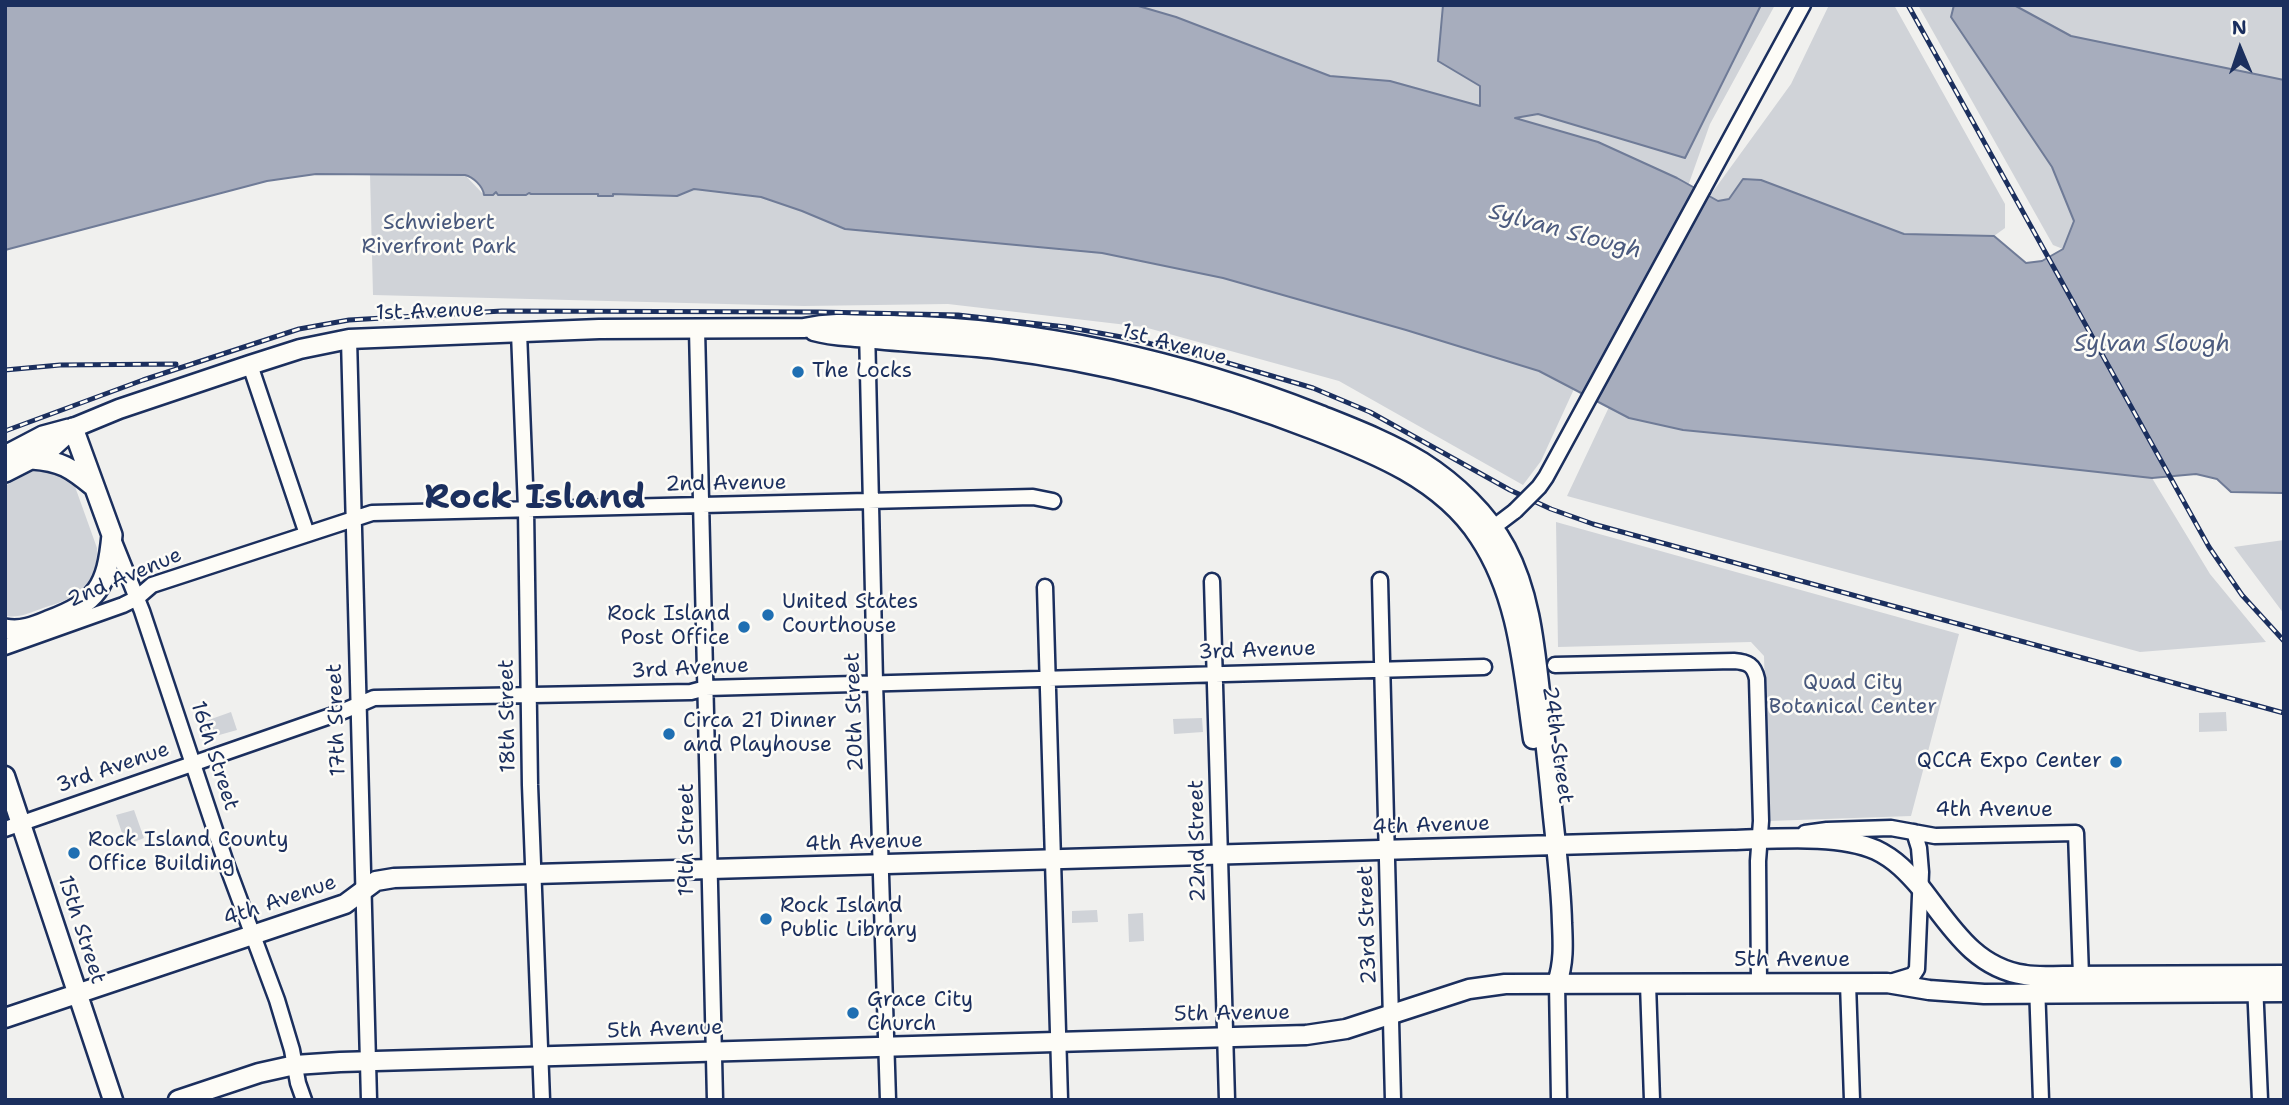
<!DOCTYPE html>
<html>
<head>
<meta charset="utf-8">
<style>
  body { margin:0 }
  #map { position:relative; width:2289px; height:1105px; overflow:hidden; background:#f0f0ee; font-family:"Shantell Sans",sans-serif }
  canvas { display:block }
  .frame { position:absolute; inset:0; border:7px solid #1b2f5e; pointer-events:none }
  .north { position:absolute; left:2205px; top:14px; width:70px; height:70px; -webkit-text-stroke:5px #fdfcf7; paint-order:stroke; rotate:358deg; font-size:19px; font-weight:700; line-height:28px; text-align:center; color:#1b2f5e }
  .north::after { content:''; display:block; margin:auto; width:24px; height:32px; background:#1b2f5e; clip-path:polygon(50% 0,100% 100%,50% 72%,0 100%) }
</style>
</head>
<body>
<div id="map">
<canvas width="2289" height="1105"></canvas>
<div class="frame"></div>
<div class="north">N</div>
</div>
<script>
const ctx = document.querySelector('canvas').getContext('2d');
ctx.lineJoin = 'round';
function fillPath(path, color) {
  ctx.fillStyle = color;
  ctx.fill(path, 'evenodd');
}
function strokePath(path, color, width, dash) {
  ctx.strokeStyle = color;
  ctx.lineWidth = width;
  ctx.lineCap = dash ? 'butt' : 'round';
  ctx.setLineDash(dash || []);
  ctx.stroke(path);
}
function write(font, color, halo, rows, align = 'center') {
  ctx.font = font + ' "Shantell Sans",sans-serif';
  ctx.lineWidth = 5;
  ctx.setLineDash([]);
  ctx.textBaseline = 'middle';
  ctx.strokeStyle = halo;
  ctx.fillStyle = color;
  for (const [text, x, y, turn = 0] of rows) {
    ctx.save();
    ctx.translate(x, y);
    ctx.rotate((+turn || 0) * Math.PI / 180);
    ctx.textAlign = isNaN(turn) ? turn : align;
    if (halo) ctx.strokeText(text, 0, 0);
    ctx.fillText(text, 0, 0);
    ctx.restore();
  }
}
fillPath(new Path2D(`
  M1080,5H1493L1709,107L1761,5H1775L1710,124L1688,186L1437,114Z
  M1829,5H1894L2005,204V228L1994,236L1904,234L1761,180L1743,179L1729,199L1719,201L1709,197L1791,84Z
  M1918,5H2284V287L2074,221L2063,249L2053,245Z
  M370,174L465,175L484,195H493L496,192L499,195H525L529,193L531,194H598V196L613,194L677,196L694,189L761,197L802,211L845,229L1102,253L1223,278L1406,330L1539,371L1574,389L1541,461L1523,485L1339,381L1144,327L948,304L804,306L373,295Z
  M1609,407L1629,418L2152,478L2210,574L2266,642L2140,652L1567,496Z
  M48,467L73,481L97,548C98,588 76,598 43,608C30,613 19,618 5,616V486L38,468Z
  M1556,522L1959,634L1911,816L1769,821L1764,656L1751,642L1558,647Z
  M2284,540V614L2234,547Z
  M231,712L237,730L205,739L200,723Z
  M2226,712L2227,731L2199,732V713Z
  M1202,718L1203,732L1174,734L1173,719Z
  M134,810L144,838L134,842L135,845L122,848L118,835L122,833L116,815Z
  M1097,910L1098,922L1072,923V911Z
  M1143,913L1144,941L1129,942L1128,914Z`), '#d0d3d8');
const water = new Path2D(`
  M5,5H1135L1176,17L1330,76L1390,81L1480,106V86L1438,61L1443,5H1761L1685,158L1538,114L1515,118L1598,142L1677,178L1718,201L1729,199L1743,179L1761,180L1904,234L1994,236L2026,263L2042,261L2063,249L2074,221L2052,167L1951,17L1954,5H2014L2071,36L2284,80V493L2231,492L2217,479L2196,474L2152,478L1980,459L1683,430L1629,418L1539,371L1406,330L1223,278L1102,253L845,229L802,211L761,197L694,189L677,196L613,194V196H598V194H531L529,193L526,195H498L496,192L493,195H484C483,186 473,177 465,175L316,174L267,181L5,250Z`);
fillPath(water, '#a7adbd');
strokePath(water, '#6f7b97', 2);
const minor = new Path2D(`
  M1703,189L1803,5
  M867,328L875,682L888,1100
  M697,329L715,1100
  M519,332L526,509L530,785L542,1100
  M349,339L369,1100
  M250,365L307,534
  M1486,533L1515,511
  M113,539L142,611L226,863L277,1000L292,1050L298,1083L304,1100
  M1380,580L1393,1100
  M1212,581L1227,1100
  M1045,587L1060,1100
  M5,647L123,605L137,598L152,585L372,513L1033,497L1053,501
  M1555,665L1734,661C1748,662 1754,665 1757,679L1761,821L1758,861L1759,983
  M5,829L339,713L374,698L691,692L706,688L1484,667
  M1805,833L1827,830L1891,828L1935,836L2076,833L2081,976
  M1890,982L1913,975L1917,969L1921,872L1919,848L1914,832
  M1557,983L1559,1100
  M1848,983L1852,1100
  M2255,983L2260,1100
  M1648,984L1652,1100
  M2037,984L2041,1100`);
const major = new Path2D(`
  M814,331C831,336 848,336 866,338C910,343 954,344 997,349C1106,362 1211,390 1314,430C1374,453 1442,480 1479,537C1519,597 1523,670 1533,739
  M73,428L119,409L250,365L300,349L349,339L599,329L804,328C837,321 860,325 894,325C1038,328 1184,361 1318,414C1353,428 1390,442 1422,462C1455,483 1488,514 1506,548C1531,595 1535,649 1541,701C1544,733 1548,765 1551,797C1555,839 1561,881 1562,923C1563,944 1564,963 1557,983
  M5,776L113,1100
  M5,1018L345,904L376,881L394,878L1732,840C1774,839 1838,833 1876,850C1895,859 1908,873 1921,888C1950,925 1974,968 2025,975C2037,977 2050,976 2063,976L2284,975
  M178,1100L259,1073L295,1065L340,1062L1306,1035L1346,1029L1469,989L1505,984L1887,983L1929,990L1984,994L2284,992`);
const highway = new Path2D(`
  M5,456L43,436L69,429
  M32,459C61,461 71,468 93,486
  M5,472L50,449L73,428
  M5,629C21,632 34,627 48,621C98,602 107,587 112,535L73,428`);
strokePath(minor, '#1b2f5e', 19);
strokePath(major, '#1b2f5e', 23);
strokePath(highway, '#1b2f5e', 24);
strokePath(minor, '#fdfcf7', 14);
strokePath(major, '#fdfcf7', 18);
strokePath(highway, '#fdfcf7', 19);
const rail = new Path2D(`
  M1908,5L2209,547L2242,595L2284,641
  M5,370L60,365L176,364
  M5,431L143,380L299,329L349,320L502,311L819,312L958,315L1066,327L1127,338L1221,361L1313,388L1370,412L1510,490L1551,509L1593,524L2284,713`);
strokePath(rail, '#1b2f5e', 5);
strokePath(rail, '#fdfcf7', 2.5, [8]);
const minorBridge = new Path2D(`
  M1515,511L1539,487L1546,477L1703,189`);
strokePath(minorBridge, '#1b2f5e', 19, []);
strokePath(minorBridge, '#fdfcf7', 14);
for (const [x, y, r, color] of [
  [798,372,7,"#1f6fb2"],
  [768,615,7,"#1f6fb2"],
  [744,627,7,"#1f6fb2"],
  [669,734,7,"#1f6fb2"],
  [2116,762,7,"#1f6fb2"],
  [74,853,7,"#1f6fb2"],
  [766,919,7,"#1f6fb2"],
  [853,1013,7,"#1f6fb2"]
]) {
  const dot = new Path2D();
  dot.arc(x, y, r, 0, 2 * Math.PI);
  ctx.fillStyle = color;
  ctx.fill(dot);
  strokePath(dot, '#fdfcf7', 2.5);
}
write('21px', '#48587c', '#fdfcf7', [
  ["Schwiebert",439,224],
  ["Riverfront Park",439,248],
  ["Quad City",1853,684],
  ["Botanical Center",1853,708]
]);
write('21px', '#1b2f5e', '#fdfcf7', [
  ["1st Avenue",430,312,-2],
  ["1st Avenue",1174,345,15],
  ["2nd Avenue",726,484,-1],
  ["2nd Avenue",125,578,-23],
  ["3rd Avenue",1257,651,-2],
  ["3rd Avenue",690,669,-3],
  ["20th Street",855,712,-92],
  ["18th Street",508,716,-91],
  ["17th Street",337,720,-92],
  ["24th Street",1557,745,82],
  ["16th Street",214,756,72],
  ["3rd Avenue",113,768,-19],
  ["4th Avenue",1994,811],
  ["4th Avenue",1431,826,-2],
  ["19th Street",688,840,-90],
  ["22nd Street",1198,841,-91],
  ["4th Avenue",864,843,-2],
  ["4th Avenue",280,901,-19],
  ["23rd Street",1368,925,-92],
  ["15th Street",81,930,72],
  ["5th Avenue",1792,961],
  ["5th Avenue",1232,1014,-1],
  ["5th Avenue",665,1030,-2]
]);
write('21px', '#1b2f5e', '#fdfcf7', [
  ["The Locks",812,372],
  ["United States",782,603],
  ["Courthouse",782,627],
  ["Rock Island",730,615,"right"],
  ["Post Office",730,639,"right"],
  ["Circa 21 Dinner",683,722],
  ["and Playhouse",683,746],
  ["QCCA Expo Center",2102,762,"right"],
  ["Rock Island County",88,841],
  ["Office Building",88,865],
  ["Rock Island",780,907],
  ["Public Library",780,931],
  ["Grace City",867,1001],
  ["Church",867,1025]
], 'left');
write('italic 23px', '#4c5b7f', '#fdfcf7', [
  ["Sylvan Slough",1565,232,15],
  ["Sylvan Slough",2152,345]
]);
write('bold 35px', '#1b2f5e', '#fdfcf7', [
  ["Rock Island",535,499]
]);
</script>
</body>
</html>
